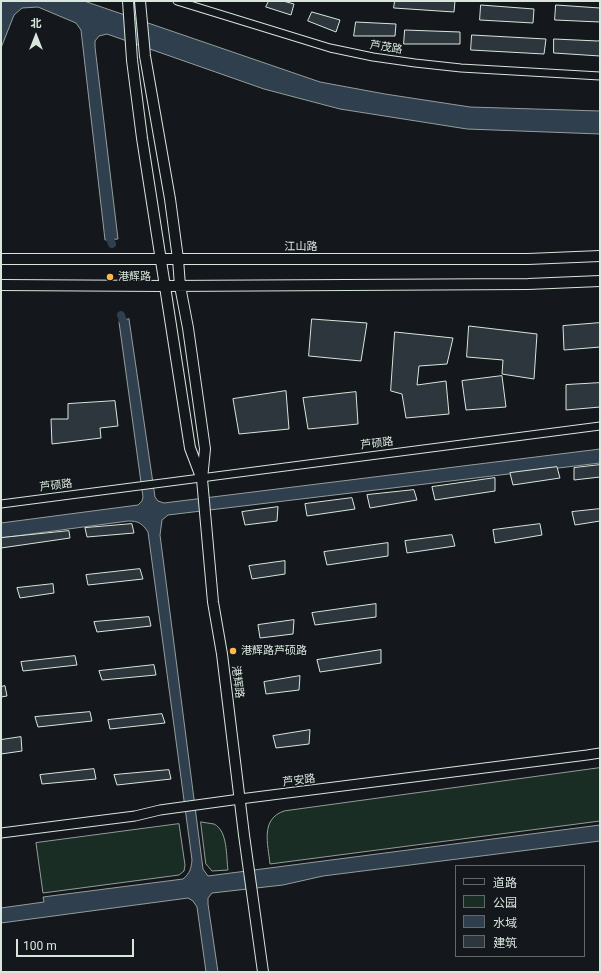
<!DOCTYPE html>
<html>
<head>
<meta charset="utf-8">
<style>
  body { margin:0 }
  #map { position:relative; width:601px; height:973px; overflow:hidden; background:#14181c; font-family:Roboto,"Noto Sans SC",sans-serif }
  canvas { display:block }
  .frame { position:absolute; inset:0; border:2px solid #d8e6dc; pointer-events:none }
  .legend { position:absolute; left:455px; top:865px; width:130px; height:92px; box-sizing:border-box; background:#14181c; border:1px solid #626a69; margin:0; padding:5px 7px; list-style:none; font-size:12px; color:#d8e6dc }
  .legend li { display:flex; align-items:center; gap:8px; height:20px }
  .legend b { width:20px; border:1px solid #626a69 }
  .north { position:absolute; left:16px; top:16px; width:40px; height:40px; -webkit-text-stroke:3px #14181c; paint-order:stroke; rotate:0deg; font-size:11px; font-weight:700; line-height:16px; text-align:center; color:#d8e6dc }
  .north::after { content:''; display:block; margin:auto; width:14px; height:18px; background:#d8e6dc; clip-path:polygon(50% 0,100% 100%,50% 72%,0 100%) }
  .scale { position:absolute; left:16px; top:939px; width:118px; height:18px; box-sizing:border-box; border:2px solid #d8e6dc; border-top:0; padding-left:5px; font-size:12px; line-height:14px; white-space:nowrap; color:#d8e6dc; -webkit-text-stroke:3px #14181c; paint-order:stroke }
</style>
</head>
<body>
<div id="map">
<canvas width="601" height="973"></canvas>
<div class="frame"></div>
<ul class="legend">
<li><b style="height:5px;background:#14181c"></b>道路</li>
<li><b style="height:11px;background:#1a2d24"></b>公园</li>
<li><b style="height:11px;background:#2f3f4d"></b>水域</li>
<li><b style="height:11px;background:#2c363c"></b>建筑</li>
</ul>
<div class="north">北</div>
<div class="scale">100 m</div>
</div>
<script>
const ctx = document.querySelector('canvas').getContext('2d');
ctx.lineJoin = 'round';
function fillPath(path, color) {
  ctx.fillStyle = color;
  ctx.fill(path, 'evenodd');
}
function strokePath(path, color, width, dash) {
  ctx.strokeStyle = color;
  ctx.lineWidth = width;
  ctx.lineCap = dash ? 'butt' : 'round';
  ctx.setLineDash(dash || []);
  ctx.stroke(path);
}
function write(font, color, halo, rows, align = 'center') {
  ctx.font = font + ' Roboto,"Noto Sans SC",sans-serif';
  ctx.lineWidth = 3;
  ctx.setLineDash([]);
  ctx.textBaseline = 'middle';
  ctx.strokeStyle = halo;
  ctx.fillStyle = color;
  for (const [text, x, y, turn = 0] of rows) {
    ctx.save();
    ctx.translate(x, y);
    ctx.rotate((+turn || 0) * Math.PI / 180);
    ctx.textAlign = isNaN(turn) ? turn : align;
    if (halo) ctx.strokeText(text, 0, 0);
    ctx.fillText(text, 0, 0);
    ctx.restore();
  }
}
const green = new Path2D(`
  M600,768V821L270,864C268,844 260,819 284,811Z
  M201,822C205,823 210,823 214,824C228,831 226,856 228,870L212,871L206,864Z
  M179,824L185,865L184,871L179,875L43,893L36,843Z`);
fillPath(green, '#1a2d24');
strokePath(green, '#939e99', 1);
const water = new Path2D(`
  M1,1H84L320,82L385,94L470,107L600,111V134L467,129L340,109L264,89L107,34L99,36L95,41V47L118,239L105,240L81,30L76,23L38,7L22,8L14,15L1,48Z
  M129,319L155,497L158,501L164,503L600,449V463L168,515L162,520L160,535L203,869L208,876L600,825V841L323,876L283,885L212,893L208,898V904L218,972H206L197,907L193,901L188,898L1,923V908L44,902L43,897L183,879C190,873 191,869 192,860L148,532C142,523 138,521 128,521L1,538V523L138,505L142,501L143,497L119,322Z`);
fillPath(water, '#2f3f4d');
strokePath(water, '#939e99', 1);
strokePath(new Path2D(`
  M110,239L112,244
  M121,315L123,321`), '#2f3f4d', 8);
const building = new Path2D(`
  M269,1H283L294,4L291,15L266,7Z
  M395,1H455L454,12L394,8Z
  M481,5L534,9L533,23L480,20Z
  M556,5L600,8V22L555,20Z
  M312,12L340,20L336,32L308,21Z
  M356,22L396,24L395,36H354Z
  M405,30L460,32V44H404Z
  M472,35L546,39L544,54L471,50Z
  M554,39L598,41L600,40V56L554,53Z
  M312,319L367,323L361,361L309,356Z
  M600,323V347L564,350L563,326Z
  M469,326L537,334L534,379L502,374L503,360L467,357Z
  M395,332L453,338L447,364L419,366L417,385L446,381L449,414L406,418L402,394L391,391Z
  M502,376L506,407L466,410L462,381Z
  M600,383V407L566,410V385Z
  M286,391L289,429L239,434L233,399Z
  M356,392L358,424L308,429L303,398Z
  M115,401L118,426L100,428L101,438L52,444L51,419H68V404Z
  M600,465V477L574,480V468Z
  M557,467L560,478L513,485L510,473Z
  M495,478V491L435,500L432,487Z
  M414,490L417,500L370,508L367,495Z
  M352,498L355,509L307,516L305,504Z
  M278,507L277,521L245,525L242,512Z
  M600,509V521L575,525L572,512Z
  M132,524L134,533L87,537L85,528Z
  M540,524L542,535L495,543L493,530Z
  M69,531L70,538L1,548V538Z
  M452,535L455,546L407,553L405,541Z
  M388,543V556L327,565L324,552Z
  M285,561V574L252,579L249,566Z
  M140,569L143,579L88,585L86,575Z
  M53,584L54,593L20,598L17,588Z
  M376,604V617L315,625L312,613Z
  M149,617L151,626L97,632L94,622Z
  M294,620L293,634L260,638L258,625Z
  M381,650V663L320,672L317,660Z
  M75,656L77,665L23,671L21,662Z
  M154,665L156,675L102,680L99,671Z
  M300,676L299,690L266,694L264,682Z
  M5,686L7,696L1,697V687Z
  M90,712L92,721L38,727L35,717Z
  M162,714L165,723L110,729L108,720Z
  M310,730L309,744L276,748L273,736Z
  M21,737L22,751L1,754V740Z
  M94,769L96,779L42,784L40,775Z
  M169,770L171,779L117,785L114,775Z`);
fillPath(building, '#2c363c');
strokePath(building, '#d8e6dc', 1);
const minor = new Path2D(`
  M177,1L330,48L373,57L415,63L461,68L600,76
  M1,504L600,426`);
const tertiary = new Path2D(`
  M1,833L135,816L160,810L240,799L587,755L600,753`);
const secondary = new Path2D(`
  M128,1L132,60L142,138L190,448L201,477
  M140,1L145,56L170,199L178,259L180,286L188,328L205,449L202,479L213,602L222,654L244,835L263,972
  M1,259H528L600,256
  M1,285L165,286L528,284L600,281`);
strokePath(minor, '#d8e6dc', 9);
strokePath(tertiary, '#d8e6dc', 11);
strokePath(secondary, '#d8e6dc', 12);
strokePath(minor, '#14181c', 7);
strokePath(tertiary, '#14181c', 9);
strokePath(secondary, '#14181c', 10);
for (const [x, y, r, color] of [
  [110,277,4,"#ffb74d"],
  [233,651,4,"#ffb74d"]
]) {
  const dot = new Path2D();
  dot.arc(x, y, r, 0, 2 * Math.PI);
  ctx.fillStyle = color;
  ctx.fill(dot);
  strokePath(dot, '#14181c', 1.5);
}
write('11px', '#d8e6dc', '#14181c', [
  ["芦茂路",386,48,9],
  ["江山路",301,247],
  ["芦硕路",377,444,-7],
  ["芦硕路",56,486,-7],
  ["港辉路",237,682,83],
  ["芦安路",299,781,-7]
]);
write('11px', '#d8e6dc', '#14181c', [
  ["港辉路",118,277],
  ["港辉路芦硕路",241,651]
], 'left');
</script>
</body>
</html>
